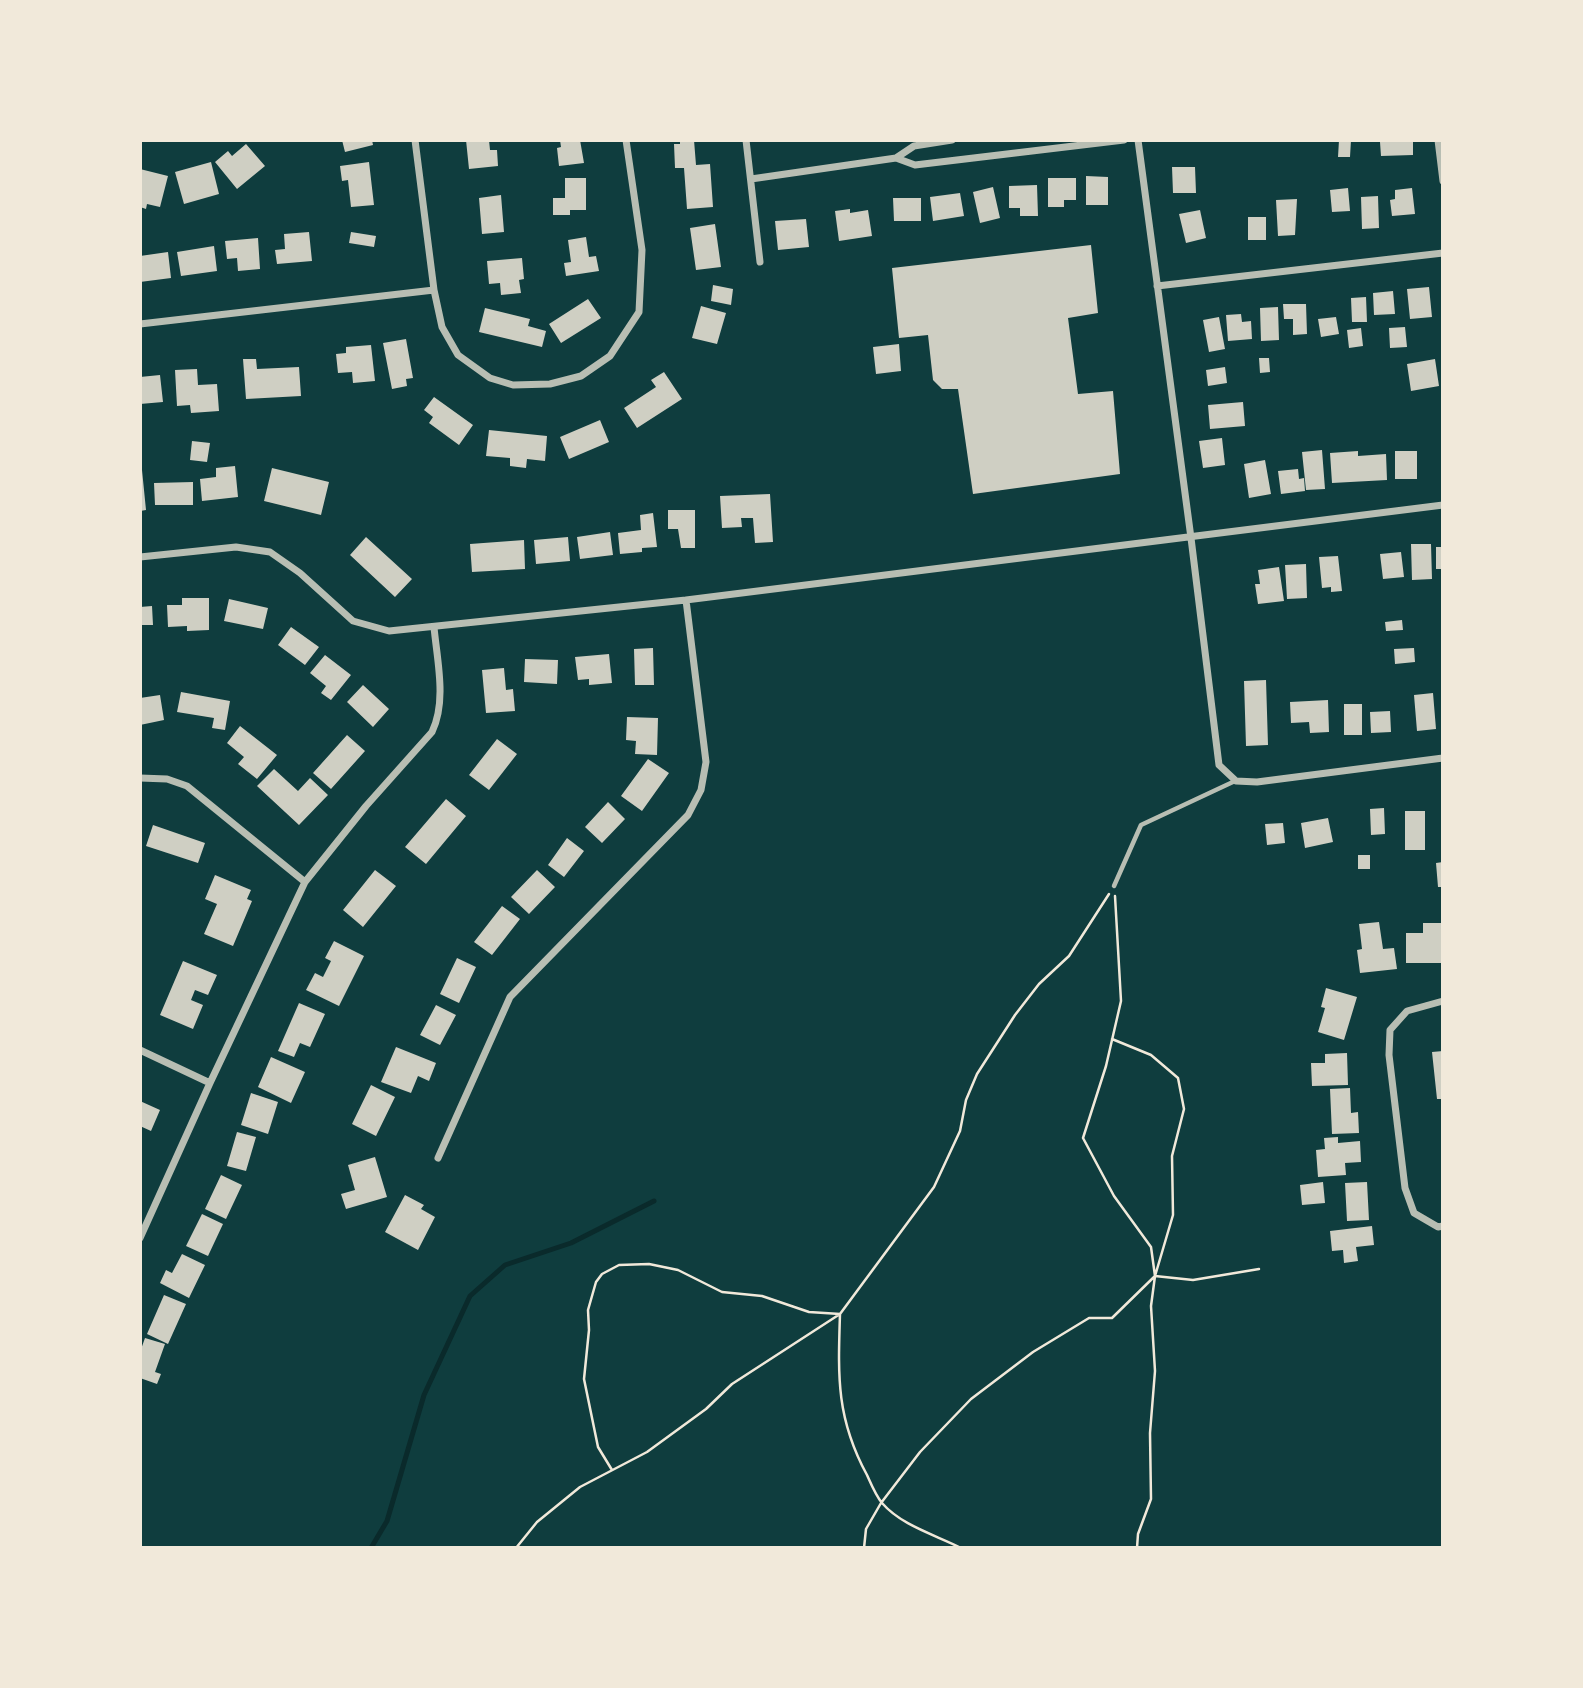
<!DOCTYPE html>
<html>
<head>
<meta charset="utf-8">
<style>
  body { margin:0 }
  #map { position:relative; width:1583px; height:1688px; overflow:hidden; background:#0f3d3e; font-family:Mulish,sans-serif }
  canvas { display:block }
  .frame { position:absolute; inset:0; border:142px solid #f1e9da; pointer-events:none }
</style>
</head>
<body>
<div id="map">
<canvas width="1583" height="1688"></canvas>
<div class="frame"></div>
</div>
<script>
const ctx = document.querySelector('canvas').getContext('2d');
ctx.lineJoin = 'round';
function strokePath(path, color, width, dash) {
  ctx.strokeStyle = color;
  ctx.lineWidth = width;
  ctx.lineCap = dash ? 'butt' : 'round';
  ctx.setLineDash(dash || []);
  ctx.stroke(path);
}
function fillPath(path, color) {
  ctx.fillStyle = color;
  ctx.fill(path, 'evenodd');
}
strokePath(new Path2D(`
  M371,1548L387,1521L424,1395L470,1296L505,1265L571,1243L654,1201`), '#0a2a2b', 5);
fillPath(new Path2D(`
  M342,140H372L373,145L345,152Z
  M466,140H489L490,150H497L498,166L469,169Z
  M560,140H580L584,163L559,166L557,148L561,147Z
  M680,140H694L696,165L710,164L713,207L687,209L684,168H675L674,144H680Z
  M1339,140H1351L1350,157H1338Z
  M1413,141V155L1381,156L1380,142Z
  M246,144L265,166L237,189L215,162L228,151L232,156Z
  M211,162L219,194L184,204L175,172Z
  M369,162L374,205L351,207L348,180L342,181L340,166Z
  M1172,167H1195L1196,193H1173Z
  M140,169L168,176L160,207L147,204L146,209L140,207Z
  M1086,176L1108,177V205H1086Z
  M565,178H586V210H570V215H553V198H565Z
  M1048,178H1076V200H1064V207H1048Z
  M1037,185L1038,216H1020V208H1009V186Z
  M993,187L1000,218L980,223L973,192Z
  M1348,188L1350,211L1332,212L1330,190Z
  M1412,188L1415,214L1392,216L1390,200L1395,199V190Z
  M960,193L964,216L933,221L930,197Z
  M501,195L504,232L482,234L479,198Z
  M1378,196L1379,228L1362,229L1361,197Z
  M893,198H921V221H894Z
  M1297,199L1295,235L1278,236L1276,200Z
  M850,209V213L868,210L872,236L839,241L835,211Z
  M1200,210L1206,238L1186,243L1179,214Z
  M1248,217H1266V240H1248Z
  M806,219L809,247L778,250L775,221Z
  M715,224L721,267L696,270L690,228Z
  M309,232L312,261L277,264L275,250L285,249L284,234Z
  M351,232L376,236L374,247L349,243Z
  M586,237L589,257L596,256L599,271L566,276L564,263L571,262L568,240Z
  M258,238L260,269L238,271L237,258L227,259L225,241Z
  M1091,245L1098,313L1068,318L1078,394L1113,391L1120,474L973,494L958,389H942L933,380L928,335L899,338L892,268Z
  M214,246L217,271L181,276L177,252Z
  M168,252L171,278L140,282V256Z
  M522,258L524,279L519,280L521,293L501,295L500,283L489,284L487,261Z
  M713,285L733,289L731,305L711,301Z
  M1429,287L1432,317L1410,319L1407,289Z
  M1393,291L1395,314L1374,315L1373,293Z
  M1366,297L1367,322H1352L1351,298Z
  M588,299L601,318L561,343L549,324Z
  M1283,304H1306L1307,334L1293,335V319H1284Z
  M701,306L726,313L717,344L692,338Z
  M1278,307L1279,340L1261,341L1260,308Z
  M485,308L530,319L528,326L546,331L542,347L479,332Z
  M1241,314L1242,322L1251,321L1252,339L1228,341L1226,315Z
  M1219,317L1225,349L1209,352L1203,320Z
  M1336,317L1339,334L1321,337L1318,319Z
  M1405,327L1407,347L1390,348L1389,328Z
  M1361,328L1363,346L1349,348L1347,330Z
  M406,339L413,378L406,379L407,386L392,389L383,343Z
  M899,344L901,371L876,374L873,347Z
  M371,345L375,381L353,383L352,372L338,373L336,354L346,353V347Z
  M1259,358H1269L1270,372L1260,373Z
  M243,359H256L257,369L299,367L301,396L246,399Z
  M1435,359L1439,386L1411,391L1407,364Z
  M1225,367L1227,383L1208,386L1206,370Z
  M197,369L198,385L217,384L219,411L191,413L190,405L177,406L175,370Z
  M664,372L682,399L637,428L624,408L656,387L651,380Z
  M160,375L163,402L140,404V377Z
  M434,397L473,425L459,445L429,423L433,417L424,410Z
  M1243,402L1245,426L1210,429L1208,405Z
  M600,420L609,442L569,459L560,437Z
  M489,430L547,436L545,461L527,459L526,468L510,466V458L486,456Z
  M1222,438L1225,465L1203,468L1199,441Z
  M192,441L210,443L207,462L190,460Z
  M1322,450L1325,489L1306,490L1302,452Z
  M1358,451V456L1386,454L1387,480L1332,483L1330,453Z
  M1395,451H1417V479H1395Z
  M1265,460L1271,494L1249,498L1244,464Z
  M235,466L238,497L202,501L200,479L216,477V468Z
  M272,468L329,482L321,515L264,501Z
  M1298,469L1299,479L1304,478L1305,491L1281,494L1278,471Z
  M140,470H142L146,510L140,511Z
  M193,482V505H155L154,483Z
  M770,494L773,542L755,543L753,518H741L742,527L722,528L720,496Z
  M668,510H695V548H681L678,529H668Z
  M653,513L657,547L642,548V552L620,554L618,533L641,530L640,515Z
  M610,532L613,555L580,559L577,537Z
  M366,537L412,579L395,597L350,555Z
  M568,537L570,561L536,564L534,540Z
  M524,540L525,569L472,572L470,544Z
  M1411,544H1431L1432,579L1412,580Z
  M1436,547H1443V569H1436Z
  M1401,552L1404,577L1383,579L1380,554Z
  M1338,556L1342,591L1331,592V587L1322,588L1319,557Z
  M1306,564L1307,598L1287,599L1285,565Z
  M1279,567L1284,601L1258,604L1255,584H1260L1258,570Z
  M182,598H209V630L187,631V626L168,627L167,605H182Z
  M229,599L268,608L263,629L224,621Z
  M152,606L153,625H140V607Z
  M1402,620L1403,630L1386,631L1385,622Z
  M291,627L319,647L305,665L278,645Z
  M653,648L654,685H635L634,649Z
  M1414,648L1415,662L1395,664L1394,649Z
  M609,654L612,683L589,685V679L578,680L575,657Z
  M325,655L351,675L331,700L321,693L326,686L310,673Z
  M525,659L558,660L557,684L524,682Z
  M504,668L506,690L513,689L515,711L486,713L482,670Z
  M1266,680L1268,745L1246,746L1244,681Z
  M363,685L389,709L373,727L347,702Z
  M181,692L230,701L225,730L212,728L214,718L177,712Z
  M1433,693L1436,729L1417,731L1414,695Z
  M160,695L164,720L140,725V698Z
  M1328,700L1329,732L1310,733L1309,722L1291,723L1290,702Z
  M1344,704H1362V735H1344Z
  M1390,711L1391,732L1371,733L1370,712Z
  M627,717L658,718L657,755L635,754L636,741L626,740Z
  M240,726L277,755L257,779L238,764L244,757L227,743Z
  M347,735L365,751L331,789L313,773Z
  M497,739L517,754L489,790L469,775Z
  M648,759L669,773L642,811L621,796Z
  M274,769L298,791L310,778L328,795L299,825L257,786Z
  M446,799L466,816L426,864L405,847Z
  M608,802L625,819L602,843L585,827Z
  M1384,808L1385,834L1371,835L1370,809Z
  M1405,811H1425V850H1405Z
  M1328,818L1333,842L1305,848L1301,823Z
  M1283,823L1285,843L1267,845L1265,824Z
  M153,825L205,843L198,863L146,846Z
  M567,838L584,851L564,877L548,865Z
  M1358,855H1370V869H1358Z
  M1443,862V887H1438L1436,863Z
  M375,870L396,886L363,927L343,910Z
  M537,870L555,887L529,914L511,897Z
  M215,875L251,890L247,899L252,901L233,946L204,934L217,904L205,899Z
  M502,906L520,919L492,955L474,942Z
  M1379,922L1383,949L1394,948L1397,969L1360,973L1357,950L1362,949L1359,924Z
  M1423,923H1443V963H1406V933H1423Z
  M334,941L364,956L339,1006L306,990L315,973L323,977L331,961L325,958Z
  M457,958L476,967L459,1003L440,994Z
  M183,961L217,975L208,995L195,990L191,1000L203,1005L193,1029L160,1015Z
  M1326,988L1357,997L1344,1040L1318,1032L1325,1008L1321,1007Z
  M299,1003L325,1014L310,1047L300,1043L294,1057L278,1051Z
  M436,1005L456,1015L440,1045L420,1035Z
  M396,1047L436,1063L429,1081L418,1076L411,1093L381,1082Z
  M1443,1051V1099H1437L1432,1052Z
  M1347,1053L1348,1085L1312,1086L1311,1063H1325V1054Z
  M271,1057L305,1072L291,1103L258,1087Z
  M371,1085L395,1097L376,1136L352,1124Z
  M1350,1088L1351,1113L1358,1112L1359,1133L1332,1134L1330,1089Z
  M251,1093L278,1102L268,1134L241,1125Z
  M140,1101L160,1110L151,1131L140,1126Z
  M237,1132L256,1137L246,1171L227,1166Z
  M1338,1137V1143L1360,1141L1361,1162L1345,1163L1346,1175L1318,1177L1316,1150L1325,1149L1324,1138Z
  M375,1157L387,1197L346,1209L341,1194L355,1190L348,1165Z
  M221,1175L242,1185L226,1219L205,1209Z
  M1323,1182L1325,1203L1302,1205L1300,1185Z
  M1367,1182L1369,1220L1347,1221L1345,1183Z
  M405,1195L424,1205L421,1209L435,1217L418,1250L385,1232Z
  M202,1214L223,1224L208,1256L186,1246Z
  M1372,1226L1374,1245L1356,1247L1358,1261L1344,1263L1343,1250L1332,1251L1330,1231Z
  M182,1254L205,1265L189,1298L160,1283L166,1270L172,1273Z
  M164,1295L186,1304L168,1344L147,1334Z
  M145,1338L165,1344L155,1372L161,1374L157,1384L140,1378V1352Z`), '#cfcfc3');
strokePath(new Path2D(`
  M1115,896L1121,1001L1106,1066L1083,1138L1114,1196L1151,1247L1155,1276L1151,1306L1155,1371L1150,1433L1151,1499L1138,1534L1137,1548
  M1155,1276L1193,1280L1259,1269
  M612,1470L598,1447L584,1379L589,1330L588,1310L596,1282L602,1274L619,1265L649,1264L678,1270L722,1292L762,1296L809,1312L840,1314C838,1376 836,1418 867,1475C871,1484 876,1496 882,1503C902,1526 936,1535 961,1548
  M516,1548L537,1522L580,1487L647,1452L706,1409L732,1384L840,1314L934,1187L960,1131L966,1100L977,1074L1015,1015L1039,984L1069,956L1109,894
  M864,1548L866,1529L881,1503L920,1452L971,1399L1033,1352L1089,1318H1112L1155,1276L1173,1215L1172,1156L1184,1109L1178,1078L1151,1055L1112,1039`), '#f1e9da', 2.5);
strokePath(new Path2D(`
  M1114,886L1141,825L1235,781`), '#b8beb3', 4.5);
strokePath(new Path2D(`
  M415,140L434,290L442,327L458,355L490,378L513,385L550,384L581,376L610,356L639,312L642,250L626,140
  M746,140L760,262
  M1138,140L1191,538L1219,765L1236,781L1257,782L1443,758
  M1438,140L1443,181
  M896,158L915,165L1124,140
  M751,179L896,158L914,146L952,140
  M1157,286L1443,253
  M140,324L434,290
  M140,557L236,547L270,552L300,573L353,621L389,631L686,600L1443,505
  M140,778L167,779L187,786L305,882
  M1443,1001L1407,1011L1390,1030L1389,1055L1405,1188L1414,1213L1438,1227L1443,1226
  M140,1050L210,1083
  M438,1158L510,997L688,815L701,790L706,762L686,600
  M140,1238L210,1083L305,882L366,806L432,732C447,701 437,660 434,627`), '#b8beb3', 7);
</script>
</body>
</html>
